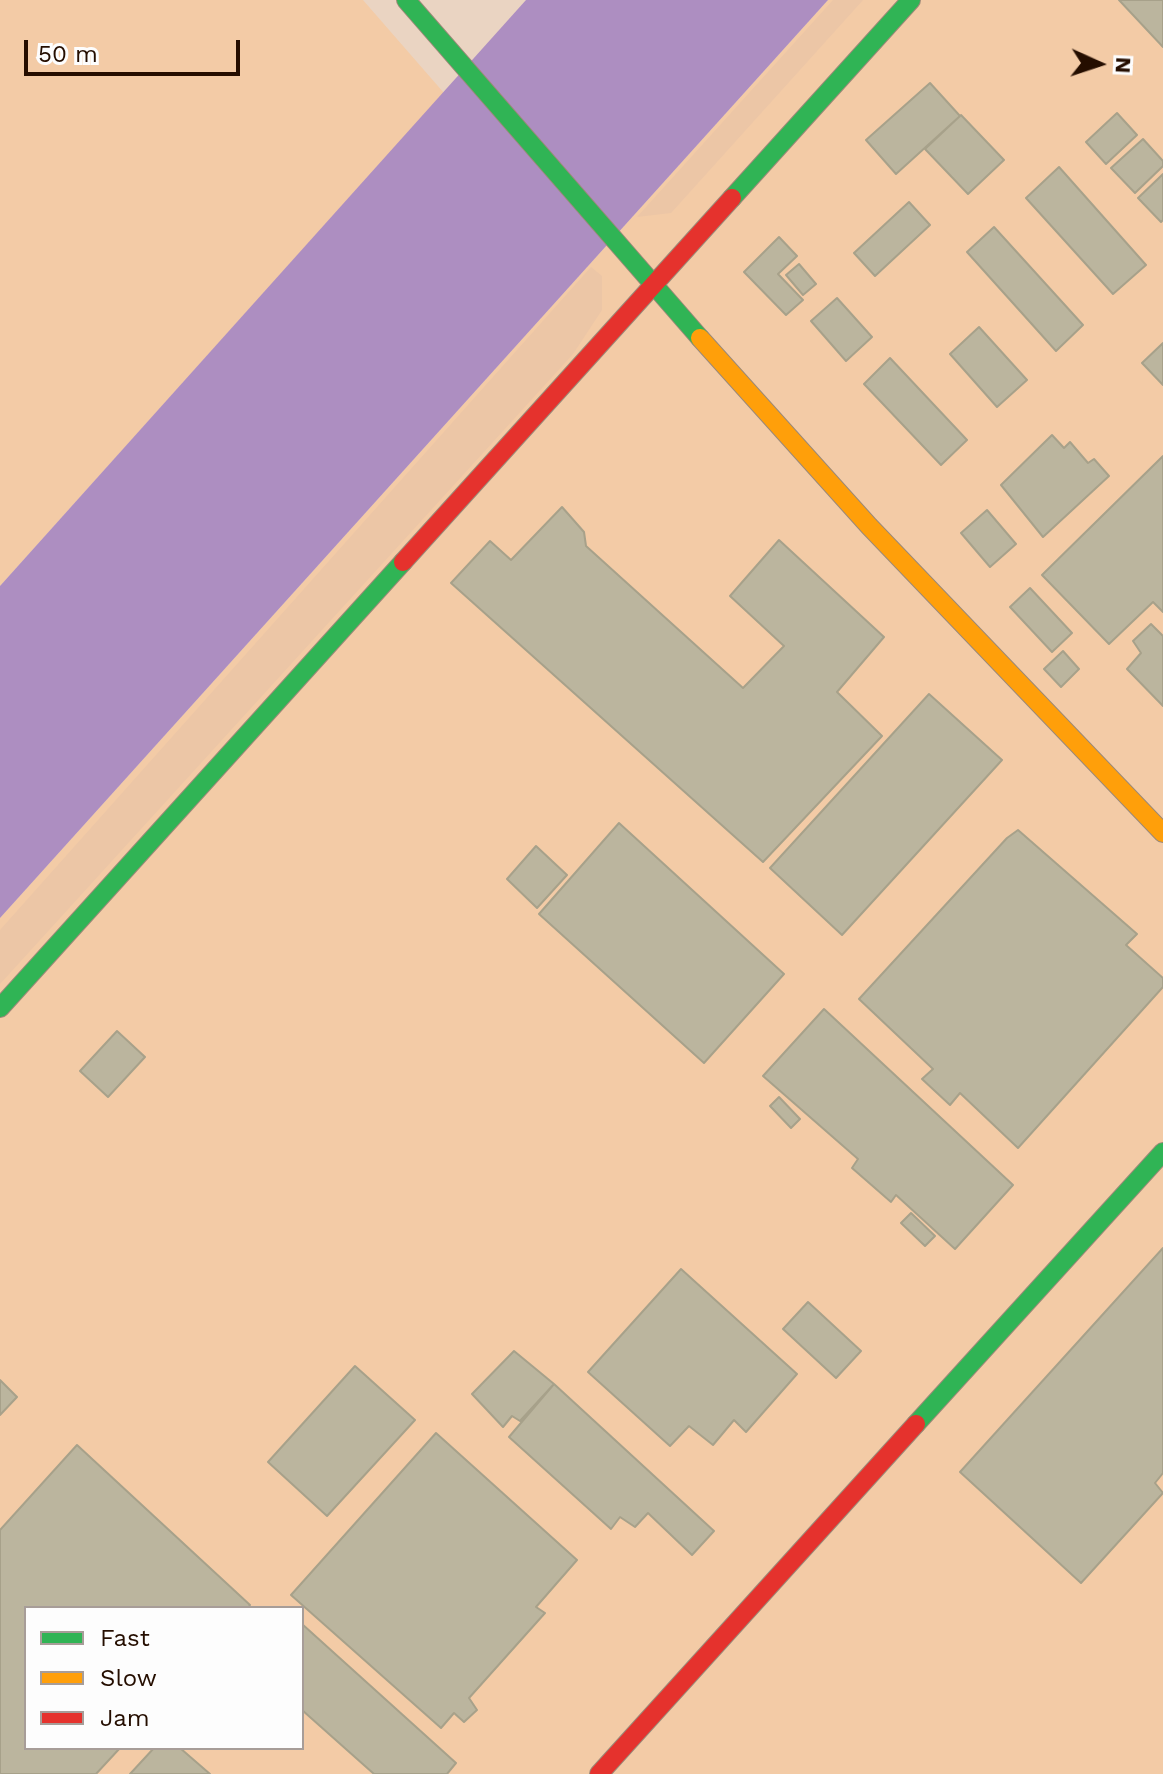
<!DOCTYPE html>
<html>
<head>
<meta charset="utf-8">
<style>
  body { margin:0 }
  #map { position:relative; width:1163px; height:1774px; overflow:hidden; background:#ead4c2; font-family:"Work Sans",sans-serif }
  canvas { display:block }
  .legend { position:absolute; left:24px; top:1606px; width:280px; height:144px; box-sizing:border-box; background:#fdfdfd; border:2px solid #a79d98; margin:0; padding:10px 14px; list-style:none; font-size:24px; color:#250e00 }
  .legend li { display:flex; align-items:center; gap:16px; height:40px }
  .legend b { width:40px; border:2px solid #a79d98 }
  .north { position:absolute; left:1059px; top:24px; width:80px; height:80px; -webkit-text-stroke:6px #fdfdfd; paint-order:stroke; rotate:93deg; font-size:22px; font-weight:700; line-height:32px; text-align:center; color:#250e00 }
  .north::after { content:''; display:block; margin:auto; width:28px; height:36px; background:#250e00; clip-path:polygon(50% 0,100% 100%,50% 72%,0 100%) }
  .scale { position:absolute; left:24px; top:40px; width:216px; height:36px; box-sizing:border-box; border:4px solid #250e00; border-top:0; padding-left:10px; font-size:24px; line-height:28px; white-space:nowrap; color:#250e00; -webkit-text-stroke:6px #fdfdfd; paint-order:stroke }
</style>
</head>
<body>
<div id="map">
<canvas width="1163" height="1774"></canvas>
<ul class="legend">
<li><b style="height:10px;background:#30b455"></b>Fast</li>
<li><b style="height:10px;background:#ff9f0a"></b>Slow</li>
<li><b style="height:10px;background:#e5322d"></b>Jam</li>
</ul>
<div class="north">N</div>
<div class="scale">50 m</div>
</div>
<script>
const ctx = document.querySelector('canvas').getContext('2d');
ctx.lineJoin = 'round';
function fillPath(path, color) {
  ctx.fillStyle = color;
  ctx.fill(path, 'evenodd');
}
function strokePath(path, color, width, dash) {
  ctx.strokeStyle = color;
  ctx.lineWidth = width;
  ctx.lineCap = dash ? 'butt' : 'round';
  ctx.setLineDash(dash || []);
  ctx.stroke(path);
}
fillPath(new Path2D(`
  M0,0H363L444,93L0,586Z
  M828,0H1163V1774H0V918ZM26,1608H302V1748H26Z`), '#f3cba6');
fillPath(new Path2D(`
  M833,0H863L671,213L637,217Z
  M591,267L602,276V310L573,354L0,984V930Z`), '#ecc6a6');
fillPath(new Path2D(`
  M526,0H828L0,918V586Z`), '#ad8ec1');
const building = new Path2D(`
  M1119,0H1163V47Z
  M930,83L960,116L896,174L866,140Z
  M1117,113L1137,135L1106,164L1086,142Z
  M961,115L1004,160L968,194L925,149Z
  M1143,139L1163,161V166L1135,193L1111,168Z
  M1059,167L1146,265L1113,294L1026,198Z
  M1163,174V220L1161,222L1138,198Z
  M909,202L930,225L875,276L854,253Z
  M994,227L1083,325L1056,351L967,252Z
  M779,237L797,256L778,274L803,300L786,315L744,272Z
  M799,264L816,284L803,295L786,275Z
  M837,298L872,337L846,361L811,321Z
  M979,327L1027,380L997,407L950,354Z
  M1163,343V385L1142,363Z
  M890,358L967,440L941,465L864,384Z
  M1052,435L1064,448L1070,442L1088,463L1094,459L1109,476L1043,537L1001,485Z
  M1163,456V612L1153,602L1109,644L1042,575Z
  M562,507L584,532L586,546L743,688L784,646L730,596L779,540L884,637L837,692L882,736L763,862L451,583L490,541L511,560Z
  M987,510L1016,544L990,567L961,533Z
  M1030,588L1072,633L1052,652L1010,607Z
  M1151,624L1163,636V706L1127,669L1141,653L1133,641Z
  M1063,651L1079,669L1061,687L1044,669Z
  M929,694L1002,760L842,935L770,868Z
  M619,823L784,974L704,1063L539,914Z
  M1018,830L1137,934L1126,945L1163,978V987L1018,1148L960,1093L950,1105L922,1079L933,1069L859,999L1007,838Z
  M536,846L567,875L537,908L507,879Z
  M824,1009L1013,1185L955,1249L896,1195L891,1202L852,1168L858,1159L763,1076Z
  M117,1031L145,1057L108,1097L80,1071Z
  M779,1097L800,1119L791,1128L770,1106Z
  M911,1213L935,1236L925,1246L901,1223Z
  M1163,1248V1473L1155,1483L1163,1493L1081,1583L960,1472Z
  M681,1269L797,1374L746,1432L734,1420L713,1445L689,1426L670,1446L588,1372Z
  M808,1302L861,1351L836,1378L783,1329Z
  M514,1351L554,1384L520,1421L512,1416L503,1427L472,1394Z
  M355,1366L415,1420L327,1516L268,1462Z
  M0,1380L17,1397L0,1415Z
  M554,1384L714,1531L692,1555L648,1513L635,1527L620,1517L611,1529L509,1437Z
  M436,1433L577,1560L536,1607L545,1613L469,1698L477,1710L464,1722L454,1713L441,1728L291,1595Z
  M77,1445L250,1605L248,1608H26V1748H120L96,1774H0V1530Z
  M302,1624L456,1763L447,1774H374L302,1710Z
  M154,1748H180L210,1774H130Z`);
fillPath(building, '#bbb59e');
strokePath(building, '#a7a18a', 2);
const fast = new Path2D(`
  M406,0L700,338
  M732,198L911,0
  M0,1008L403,562
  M916,1424L1163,1152`);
const slow = new Path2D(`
  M700,338L869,526L1163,833`);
const jam = new Path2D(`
  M403,562L732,198
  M599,1774L916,1424`);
strokePath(fast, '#9b8978', 20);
strokePath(slow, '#9b8978', 20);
strokePath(jam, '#9b8978', 20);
strokePath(fast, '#30b455', 18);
strokePath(slow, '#ff9f0a', 18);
strokePath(jam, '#e5322d', 18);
</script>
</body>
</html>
